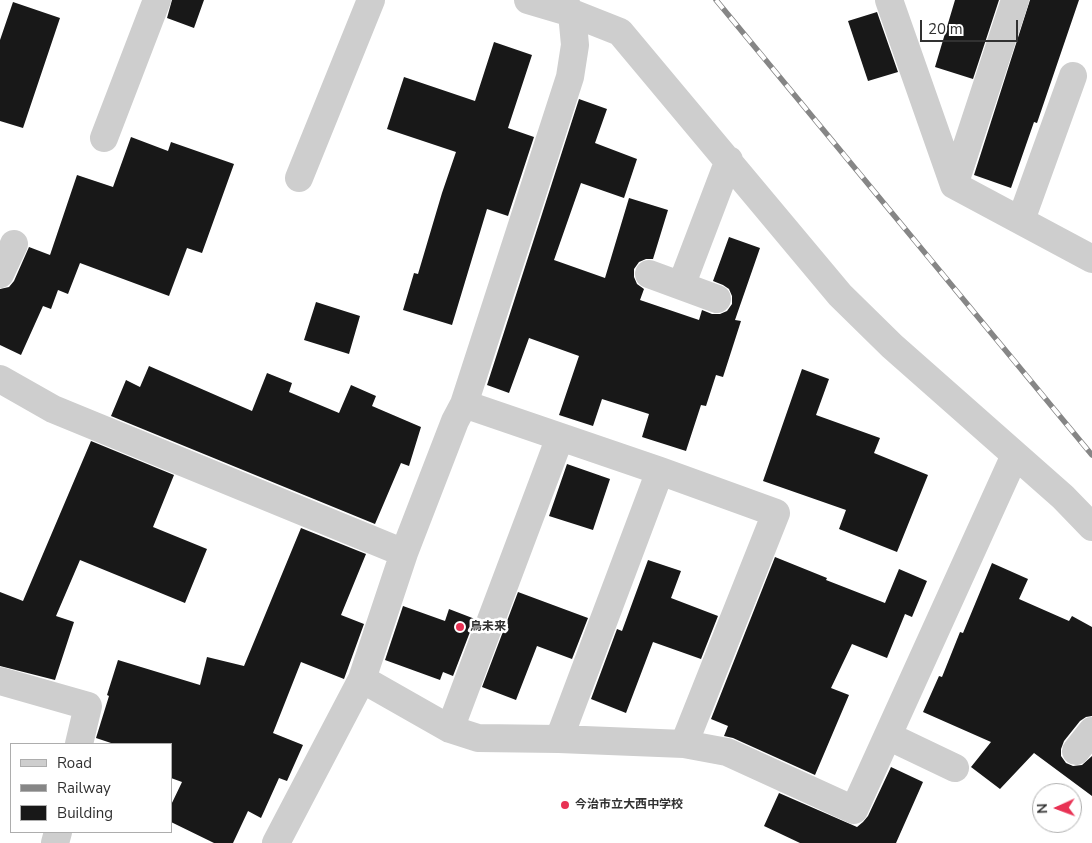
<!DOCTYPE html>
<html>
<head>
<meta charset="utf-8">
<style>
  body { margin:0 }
  #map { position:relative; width:1092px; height:843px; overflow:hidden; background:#fff; font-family:"Nunito Sans",sans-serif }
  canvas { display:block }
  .legend { position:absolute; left:10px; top:743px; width:162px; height:90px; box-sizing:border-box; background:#fff; border:1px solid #adadad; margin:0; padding:6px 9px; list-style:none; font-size:15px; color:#313131 }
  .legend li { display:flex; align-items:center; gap:10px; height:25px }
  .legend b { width:25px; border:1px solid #adadad }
  .north { position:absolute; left:1032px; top:783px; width:50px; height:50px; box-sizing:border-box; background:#fff; border:1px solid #adadad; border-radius:50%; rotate:268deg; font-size:14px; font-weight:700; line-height:20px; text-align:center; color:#313131 }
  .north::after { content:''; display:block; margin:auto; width:18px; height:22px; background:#e83254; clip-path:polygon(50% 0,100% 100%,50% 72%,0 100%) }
  .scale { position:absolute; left:920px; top:20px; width:98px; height:22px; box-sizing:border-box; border:2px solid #313131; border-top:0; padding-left:6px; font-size:15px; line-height:18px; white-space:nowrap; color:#313131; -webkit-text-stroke:4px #fff; paint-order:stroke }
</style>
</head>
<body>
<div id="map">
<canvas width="1092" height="843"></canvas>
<ul class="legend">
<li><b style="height:6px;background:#cecece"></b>Road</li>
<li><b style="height:6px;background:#868686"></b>Railway</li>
<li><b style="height:14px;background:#181818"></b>Building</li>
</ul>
<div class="north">N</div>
<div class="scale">20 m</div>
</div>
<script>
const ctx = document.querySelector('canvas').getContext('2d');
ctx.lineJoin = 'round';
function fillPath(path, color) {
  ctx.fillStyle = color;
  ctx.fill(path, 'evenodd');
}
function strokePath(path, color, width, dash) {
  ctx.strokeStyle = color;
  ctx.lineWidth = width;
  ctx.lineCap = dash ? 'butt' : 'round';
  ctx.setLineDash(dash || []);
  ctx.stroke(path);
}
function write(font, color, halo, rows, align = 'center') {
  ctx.font = font + ' "Nunito Sans","Noto Sans JP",sans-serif';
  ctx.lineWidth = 5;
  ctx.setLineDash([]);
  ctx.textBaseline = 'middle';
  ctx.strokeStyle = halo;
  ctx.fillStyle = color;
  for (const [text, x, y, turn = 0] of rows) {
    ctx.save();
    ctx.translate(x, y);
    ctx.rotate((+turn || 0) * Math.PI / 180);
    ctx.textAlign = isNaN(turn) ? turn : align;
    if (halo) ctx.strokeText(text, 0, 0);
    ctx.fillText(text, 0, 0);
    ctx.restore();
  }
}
fillPath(new Path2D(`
  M172,0H204L194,28L167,18Z
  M955,0H999L973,79L935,67Z
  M1030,0H1079L1037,123L1034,122L1011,188L974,175Z
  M13,2L60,18L23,128L0,121V40Z
  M877,12L898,72L868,81L848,21Z
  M494,42L532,55L508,128L534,137L508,216L487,209L452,325L403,310L414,273L418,274L442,193L456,152L387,129L404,77L475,101Z
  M579,99L607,109L595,143L637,159L624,198L581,183L554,260L605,278L629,198L668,210L653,259H646L639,262L634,269V277L637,284L644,289L640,300L699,320L702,310L712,314H720L727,311L732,304V296L729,289L723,285L713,281L729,237L760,248L735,320L741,321L723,377L716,375L706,406L701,405L686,451L642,437L649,414L602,399L593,426L559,415L579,356L529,338L509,393L487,385Z
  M131,137L168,151L171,142L234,164L202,253L187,248L169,296L80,263L68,294L58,290L51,309L43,306L21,355L0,345V289L9,287L14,281L29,247L50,255L77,175L113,187Z
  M316,302L360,316L349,354L304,340Z
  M149,366L252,411L267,373L292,383L289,392L339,413L351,385L376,396L372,406L421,427L409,466L401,463L375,524L111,416L126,380L140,387Z
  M802,369L829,379L816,415L880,438L874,453L928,475L897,552L839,529L846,510L763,481Z
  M91,441L174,475L153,527L207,549L185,603L80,560L56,616L74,622L55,680L0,666V592L23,601Z
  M567,464L610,479L593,530L549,516Z
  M301,528L366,554L341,615L364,624L344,679L301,662L273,733L303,745L287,781L279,778L261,818L248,811L233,843H214L171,822V805L182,782L171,778V744H114L96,738L109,696L107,695L118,660L200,685L207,657L244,666Z
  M775,557L827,578L826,580L885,603L899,569L927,581L912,617L905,614L887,658L852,644L831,688L849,695L815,775L733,738L724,736L728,726L711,719Z
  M648,560L681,571L671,598L718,616L701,659L653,642L626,713L591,699L617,629L622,631Z
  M992,563L1028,579L1019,599L1069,621L1072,616L1092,627V716L1086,717L1080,721L1064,741L1061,749V756L1066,763L1073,766L1082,765L1092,756V796L1034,753L1000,789L971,767L991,742L923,712L939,676L942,677L960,632L963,633Z
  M518,592L588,618L572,659L537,646L516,700L482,687Z
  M403,606L445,621L449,609L475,619L453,676L443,672L440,680L385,660Z
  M891,767L923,782L896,843H800L764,826L779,793L857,827L863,822L868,816Z`), '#181818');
strokePath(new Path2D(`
  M528,0L572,13L620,32L840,295L892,346L1063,497L1092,527
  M889,0L954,185L1092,259
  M104,138L157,0
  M299,178L371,0
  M954,185L1015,0
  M1021,220L1073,76
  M0,274L14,244
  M649,274L717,299
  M681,286L729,160
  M0,379L53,409L404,553
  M362,679L450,729L478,738L559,739L684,744L776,513L660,471L464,404
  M0,681L88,706L79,744
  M450,729L560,437
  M888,736L955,768
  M559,739L660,471
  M684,744L727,752L854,810L1015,455
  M1076,751L1092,731
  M55,843L58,832
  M276,843L362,679L404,553L455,421L464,404L570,77L575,45L572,13L561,0`), '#cecece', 28);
const rail = new Path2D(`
  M716,0L1092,455`);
strokePath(rail, '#868686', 5.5);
strokePath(rail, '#fff', 4, [11]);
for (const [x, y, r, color] of [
  [460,627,5,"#e83254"],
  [565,805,5,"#e83254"]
]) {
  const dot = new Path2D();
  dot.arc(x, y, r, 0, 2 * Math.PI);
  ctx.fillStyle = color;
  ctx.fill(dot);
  strokePath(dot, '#fff', 2);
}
write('bold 12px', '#313131', '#fff', [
  ["鳥未来",470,627],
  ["今治市立大西中学校",575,805]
], 'left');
</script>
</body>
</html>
